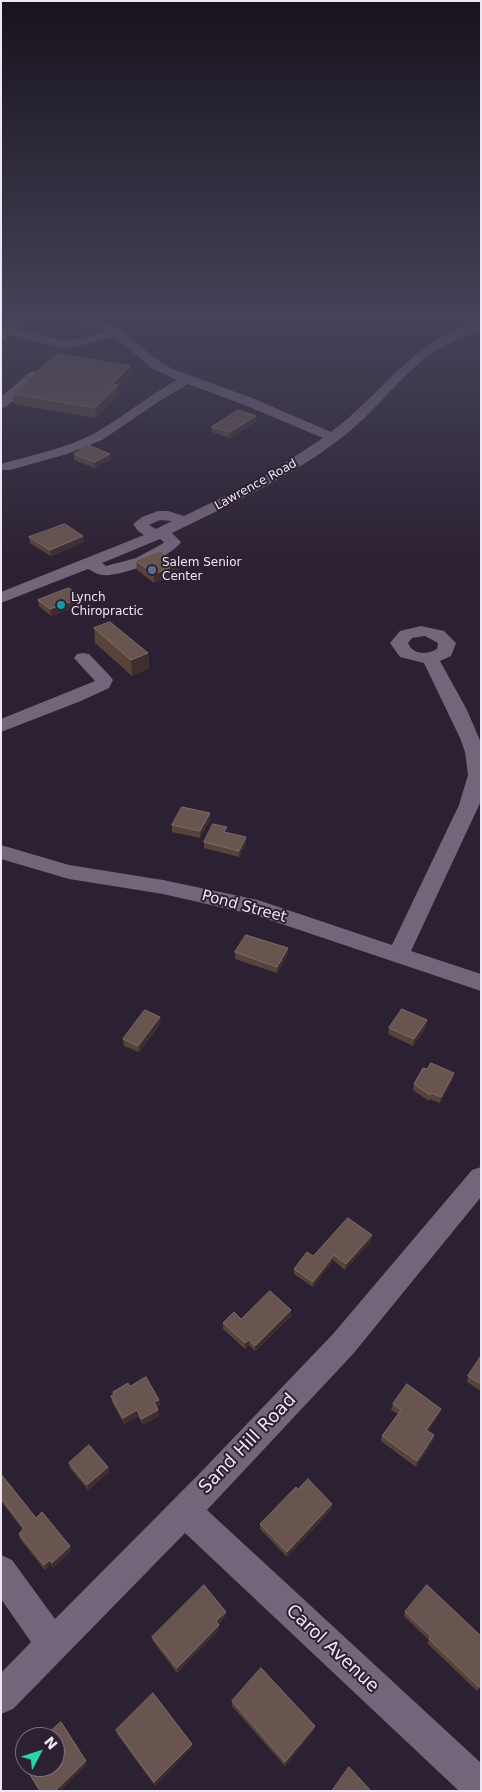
<!DOCTYPE html>
<html>
<head>
<meta charset="utf-8">
<style>
  body { margin:0 }
  #map { position:relative; width:482px; height:1792px; overflow:hidden; background:#2c2132; font-family:"DejaVu Sans",sans-serif }
  canvas { display:block }
  .frame { position:absolute; inset:0; border:2px solid #efe7f3; pointer-events:none }
  .north { position:absolute; left:15px; top:1727px; width:50px; height:50px; box-sizing:border-box; background:#2c2132; border:1px solid #7a707f; border-radius:50%; rotate:50deg; font-size:14px; font-weight:700; line-height:20px; text-align:center; color:#efe7f3 }
  .north::after { content:''; display:block; margin:auto; width:18px; height:22px; background:#29d5ac; clip-path:polygon(50% 0,100% 100%,50% 72%,0 100%) }
</style>
</head>
<body>
<div id="map">
<canvas width="482" height="1792"></canvas>
<div class="frame"></div>
<div class="north">N</div>
</div>
<script>
const ctx = document.querySelector('canvas').getContext('2d');
ctx.lineJoin = 'round';
function fillPath(path, color) {
  ctx.fillStyle = color;
  ctx.fill(path, 'evenodd');
}
function strokePath(path, color, width, dash) {
  ctx.strokeStyle = color;
  ctx.lineWidth = width;
  ctx.lineCap = dash ? 'butt' : 'round';
  ctx.setLineDash(dash || []);
  ctx.stroke(path);
}
function write(font, color, halo, rows, align = 'center') {
  ctx.font = font + ' "DejaVu Sans",sans-serif';
  ctx.lineWidth = 4;
  ctx.setLineDash([]);
  ctx.textBaseline = 'middle';
  ctx.strokeStyle = halo;
  ctx.fillStyle = color;
  for (const [text, x, y, turn = 0] of rows) {
    ctx.save();
    ctx.translate(x, y);
    ctx.rotate((+turn || 0) * Math.PI / 180);
    ctx.textAlign = isNaN(turn) ? turn : align;
    if (halo) ctx.strokeText(text, 0, 0);
    ctx.fillText(text, 0, 0);
    ctx.restore();
  }
}
fillPath(new Path2D(`
  M79,319C125,319 136,350 173,369L252,398L331,432C384,393 412,339 481,321V329C461,338 441,346 424,359C395,383 373,413 344,436C291,477 231,504 172,533L181,542C170,558 121,577 103,575C97,575 93,571 88,569L1,603V592L144,535L138,531L133,524L142,517L158,511H168L184,516L262,478L323,438L242,404L188,384L158,402L102,440L67,454L10,470H1V464C31,455 65,449 93,434C122,418 148,396 177,380L153,369L115,337L65,349L4,333L2,330L8,326L65,341L107,332L81,322ZM160,520L172,521L156,529L149,525ZM160,539L164,542L162,544L136,558L106,566L102,563Z
  M35,371L41,375L40,378L6,407L1,408V397L30,372Z
  M421,626L444,631L456,643L451,656L440,661L467,710L481,743V801L411,951L481,974V991L255,915L163,894L69,879L1,859V845L69,865L163,880L258,900L392,945L459,805L468,775L465,752L460,738L424,663L400,657L390,643L400,631ZM425,636L438,643L437,649C426,655 413,655 408,643L412,638Z
  M83,653L89,654L110,676L113,680L109,688L81,701L1,732V719L95,681L74,658L77,654Z
  M481,1167V1197L353,1354L207,1510L481,1763V1791H459L185,1533L13,1709L1,1714V1673L31,1642L1,1599V1555L12,1560L55,1619L200,1473L333,1334L472,1170Z`), '#74667a');
fillPath(new Path2D(`
  M13,319H29L6,339L1,340V328Z`), '#ac6a70');
fillPath(new Path2D(`
  M131,376L118,389L119,395L96,418L14,404L13,394Z
  M256,416V422L230,438L212,432V427Z
  M74,454L111,459L95,468L74,460Z
  M83,536L84,542L51,556L30,543L29,537Z
  M145,558L179,564V573L154,583L137,570L136,561Z
  M38,600L83,604L51,616L39,606Z
  M94,628L148,653L149,668L132,676L95,643Z
  M210,813V820L200,838L172,832V825Z
  M227,833L246,844L239,857L204,848V842Z
  M288,948V954L277,973L235,959V952Z
  M161,1023L139,1052L124,1046L123,1039Z
  M426,1027L413,1046L388,1034L389,1028Z
  M453,1079L440,1103L430,1099L429,1101L413,1090L414,1084Z
  M371,1241L345,1270L333,1260L313,1287L294,1274V1269L313,1256Z
  M291,1310V1316L255,1351L249,1345L245,1349L223,1329V1323Z
  M481,1356V1391L467,1382L468,1376Z
  M130,1386L159,1400L160,1405L157,1407L158,1410L159,1416L143,1425L138,1416L124,1424L112,1402L111,1396L113,1395V1392Z
  M393,1404L439,1414L428,1431L434,1435L433,1441L416,1467L381,1441L382,1436L398,1414L391,1410Z
  M69,1463L108,1467L109,1472L88,1490L70,1468Z
  M1,1474L36,1518L71,1551L53,1568L51,1564L45,1570L20,1539L19,1534L23,1530L1,1501Z
  M332,1509L287,1557L260,1529V1524Z
  M405,1612L481,1636V1686L477,1691L427,1643L429,1640L404,1616Z
  M226,1616L218,1624L219,1630L177,1673L153,1641L152,1637Z
  M232,1701L314,1730L285,1766L232,1706Z
  M116,1730L192,1744V1747L155,1786L117,1734Z`), '#58433b');
fillPath(new Path2D(`
  M130,366L131,376L118,389L119,395L96,418L95,408L112,384Z
  M256,416V422L230,438V432Z
  M110,454L111,459L95,468V462Z
  M83,536L84,542L51,556L50,550Z
  M179,564V573L154,583V574Z
  M82,598L83,604L51,616L50,609Z
  M148,653L149,668L132,676L131,660Z
  M210,813V820L200,838V831Z
  M246,837V844L239,857V851Z
  M288,948V954L277,973V967Z
  M160,1017L161,1023L139,1052L138,1046Z
  M427,1020L426,1027L413,1046L414,1039Z
  M454,1073L453,1079L440,1103L441,1097Z
  M372,1235L371,1241L345,1270L346,1264Z
  M334,1255L333,1260L313,1287V1282Z
  M291,1310V1316L255,1351V1346Z
  M249,1340V1345L245,1349V1343Z
  M159,1400L160,1405L155,1408L154,1402Z
  M441,1409L439,1414L425,1435L426,1430Z
  M137,1410L138,1416L124,1424L123,1418Z
  M158,1410L159,1416L143,1425L142,1419Z
  M434,1435L433,1441L416,1467L417,1461Z
  M108,1467L109,1472L88,1490L87,1485Z
  M332,1504V1509L287,1557V1552Z
  M70,1546L71,1551L53,1568L52,1563Z
  M50,1560L51,1564L45,1570L44,1565Z
  M226,1612V1616L217,1626L216,1621Z
  M219,1625V1630L177,1673V1668Z
  M315,1726L314,1730L285,1766V1762Z
  M192,1744V1747L155,1786L154,1782Z
  M86,1761L87,1765L60,1791H55Z`), '#402e2f');
const building = new Path2D(`
  M57,354L130,366L112,384L118,385L95,408L13,394Z
  M238,410L256,416L230,432L212,427Z
  M88,445L110,454L95,462L74,454Z
  M65,524L83,536L50,550L29,537Z
  M160,551L179,564L154,574L136,561Z
  M69,588L82,598L50,609L38,600Z
  M110,622L148,653L131,660L94,628Z
  M182,807L210,813L200,831L172,825Z
  M213,824L227,827L224,832L246,837L239,851L204,842Z
  M246,935L288,948L277,967L235,952Z
  M402,1009L427,1020L414,1039L389,1028Z
  M145,1010L160,1017L138,1046L123,1039Z
  M431,1063L454,1073L441,1097L431,1093L430,1095L414,1084L423,1068L427,1069Z
  M348,1218L372,1235L346,1264L334,1255L313,1282L294,1269L307,1252L313,1256Z
  M270,1291L291,1310L255,1346L249,1340L245,1343L223,1323L234,1312L241,1319Z
  M481,1356V1384L468,1376Z
  M146,1377L159,1400L154,1402L158,1410L142,1419L137,1410L123,1418L111,1396L114,1394L113,1392L128,1383L130,1386Z
  M407,1384L441,1409L426,1430L434,1435L417,1461L382,1436L401,1410L393,1404Z
  M89,1445L108,1467L87,1485L69,1463Z
  M1,1474L36,1518L42,1512L70,1546L52,1563L50,1560L44,1565L19,1534L24,1528L1,1498Z
  M308,1479L332,1504L287,1552L260,1524L296,1487L298,1489Z
  M204,1585L226,1612L216,1621L219,1625L177,1668L152,1637Z
  M427,1585L481,1636V1685L479,1687L429,1639L431,1636L405,1612Z
  M261,1668L315,1726L285,1762L232,1701Z
  M153,1693L192,1744L154,1782L116,1730Z
  M61,1722L86,1761L55,1791H40L22,1762L25,1759V1767H55V1737H44Z
  M349,1767L371,1791H332Z`);
fillPath(building, '#69554f');
strokePath(building, '#7e6c68', 1);
const sky = ctx.createLinearGradient(0, 0, 0, 570);
sky.addColorStop(0, '#18121c');
sky.addColorStop(0.56, '#45435a');
sky.addColorStop(1, '#45435a00');
ctx.fillStyle = sky;
ctx.fillRect(0, 0, 482, 570);
for (const [x, y, r, color] of [
  [152,570,5,"#5c6f8a"],
  [61,605,5,"#0f9aa8"]
]) {
  const dot = new Path2D();
  dot.arc(x, y, r, 0, 2 * Math.PI);
  ctx.fillStyle = color;
  ctx.fill(dot);
  strokePath(dot, '#2c2132', 2);
}
write('12px', '#efe7f3', '#2c2132', [
  ["Lawrence Road",256,485,-29]
]);
write('12px', '#efe7f3', '#2c2132', [
  ["Salem Senior",162,563],
  ["Center",162,577],
  ["Lynch",71,598],
  ["Chiropractic",71,612]
], 'left');
write('15px', '#efe7f3', '#2c2132', [
  ["Pond Street",244,907,15]
]);
write('18px', '#efe7f3', '#2c2132', [
  ["Sand Hill Road",248,1444,-46],
  ["Carol Avenue",332,1649,43]
]);
</script>
</body>
</html>
